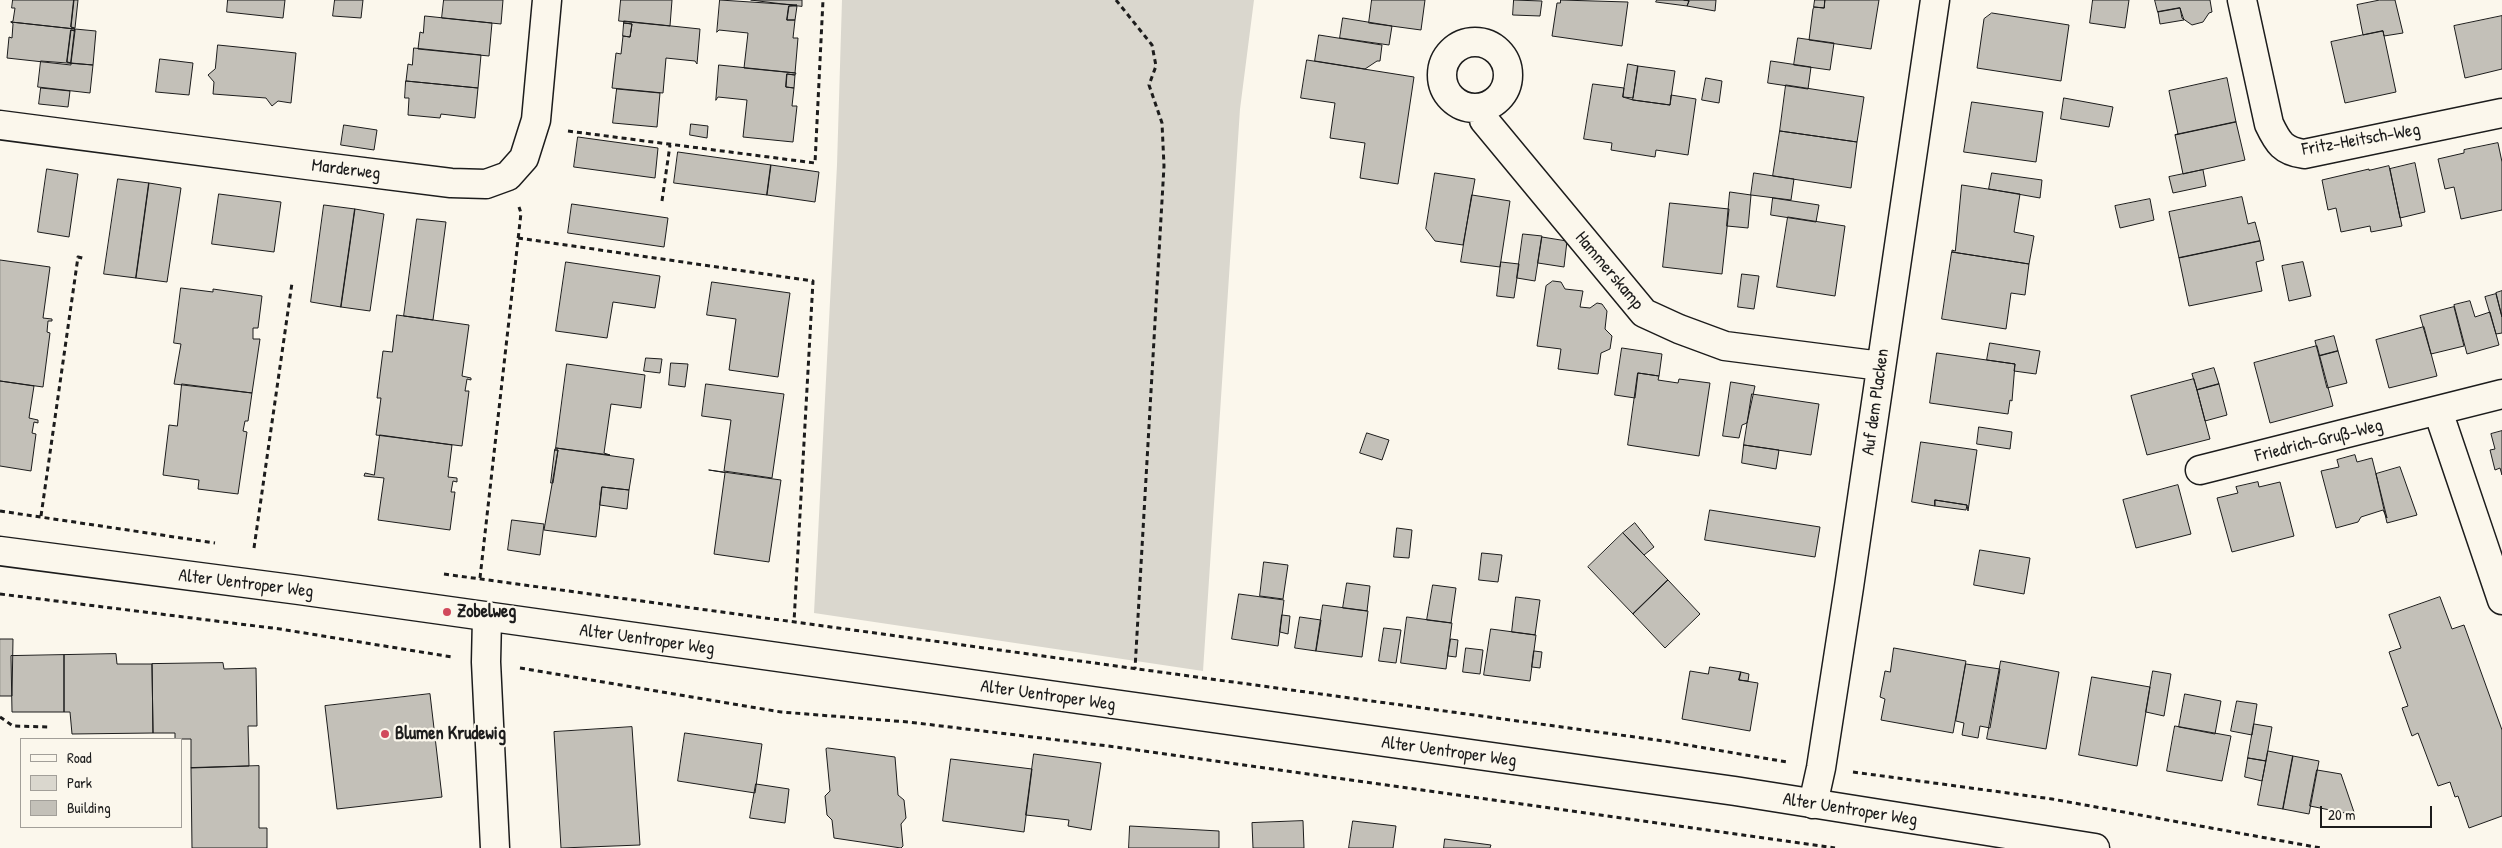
<!DOCTYPE html>
<html>
<head>
<meta charset="utf-8">
<style>
  body { margin:0 }
  #map { position:relative; width:2502px; height:848px; overflow:hidden; background:#fbf7ec; font-family:"Patrick Hand",sans-serif }
  canvas { display:block }
  .legend { position:absolute; left:20px; top:738px; width:162px; height:90px; box-sizing:border-box; background:#fbf7ec; border:1px solid #a29f99; margin:0; padding:6px 9px; list-style:none; font-size:15px; color:#1c1c1c }
  .legend li { display:flex; align-items:center; gap:10px; height:25px }
  .legend b { width:25px; border:1px solid #a29f99 }
  .scale { position:absolute; left:2320px; top:806px; width:112px; height:22px; box-sizing:border-box; border:2px solid #1c1c1c; border-top:0; padding-left:6px; font-size:15px; line-height:18px; white-space:nowrap; color:#1c1c1c; -webkit-text-stroke:4px #fbf7ec; paint-order:stroke }
</style>
</head>
<body>
<div id="map">
<canvas width="2502" height="848"></canvas>
<ul class="legend">
<li><b style="height:6px;background:#fbf7ec"></b>Road</li>
<li><b style="height:14px;background:#dad7ce"></b>Park</li>
<li><b style="height:14px;background:#c3c0b8"></b>Building</li>
</ul>
<div class="scale">20 m</div>
</div>
<script>
const ctx = document.querySelector('canvas').getContext('2d');
ctx.lineJoin = 'round';
function fillPath(path, color) {
  ctx.fillStyle = color;
  ctx.fill(path, 'evenodd');
}
function strokePath(path, color, width, dash) {
  ctx.strokeStyle = color;
  ctx.lineWidth = width;
  ctx.lineCap = dash ? 'butt' : 'round';
  ctx.setLineDash(dash || []);
  ctx.stroke(path);
}
function write(font, color, halo, rows, align = 'center') {
  ctx.font = font + ' "Patrick Hand",sans-serif';
  ctx.lineWidth = 4.5;
  ctx.setLineDash([]);
  ctx.textBaseline = 'middle';
  ctx.strokeStyle = halo;
  ctx.fillStyle = color;
  for (const [text, x, y, turn = 0] of rows) {
    ctx.save();
    ctx.translate(x, y);
    ctx.rotate((+turn || 0) * Math.PI / 180);
    ctx.textAlign = isNaN(turn) ? turn : align;
    if (halo) ctx.strokeText(text, 0, 0);
    ctx.fillText(text, 0, 0);
    ctx.restore();
  }
}
fillPath(new Path2D(`
  M842,0H1254L1240,109L1203,671L814,613L837,165Z`), '#dad7ce');
const building = new Path2D(`
  M13,0H74L71,27L75,29L11,22L13,21L15,8H12Z
  M74,0H78L75,28L71,27Z
  M228,0H285L283,18L227,12Z
  M335,0H363L361,18L333,16Z
  M444,0H503L501,24L442,18Z
  M621,0H672L670,26L619,21Z
  M720,0L797,5L789,6L787,20H795L793,38H798L795,73L744,68L748,33L719,30L717,32Z
  M751,0H802V6Z
  M1372,0H1425L1421,30L1369,23Z
  M1514,0L1542,1L1540,16L1513,15Z
  M1561,0L1628,2L1622,46L1552,36L1557,3H1560Z
  M1657,0H1684L1689,1L1687,6L1656,2Z
  M1684,0H1716L1715,11L1687,6L1689,1Z
  M1815,0H1825L1824,8L1814,7Z
  M1825,0H1879L1871,49L1809,40L1813,9L1814,7L1824,8Z
  M2093,0H2129L2125,28L2090,23Z
  M2155,0H2210L2212,12L2209,13L2203,22L2192,25L2182,18L2180,8L2158,12Z
  M2380,0H2395L2403,33L2384,36L2383,31L2363,35L2357,5Z
  M789,6H797L795,20H787Z
  M2180,8L2184,20L2160,24L2158,12Z
  M1992,13L2069,25L2061,81L1977,68L1984,19Z
  M425,16L492,23L489,56L418,49L420,32L423,33Z
  M2502,16V69L2465,78L2454,26Z
  M1343,18L1392,26L1389,45L1340,38Z
  M624,21L700,29L697,64L695,61L666,58L663,93L612,88L616,53L621,54L623,36L630,37L632,24L624,23Z
  M11,22L75,29V31L71,30L67,62L71,63V65L7,58L9,37L12,38L13,24Z
  M624,23L632,24L630,37L623,36Z
  M75,29L96,31L93,65L71,63Z
  M71,30L75,31L71,63L67,62Z
  M2383,31L2396,92L2345,103L2331,42Z
  M1319,35L1382,45L1380,61H1377L1365,69L1315,61Z
  M1798,38L1834,43L1830,70L1794,65Z
  M218,45L296,53L291,103L278,101L272,106L266,98L213,94L214,82L208,75L215,69Z
  M414,48L481,55L478,88L406,81L408,64L412,65Z
  M160,59L193,63L189,95L156,92Z
  M1307,60L1414,77L1398,184L1360,178L1365,143L1330,138L1335,103L1301,98Z
  M41,61L93,65L90,93L38,87Z
  M1771,61L1811,67L1808,89L1768,83Z
  M1628,64L1638,66L1633,98L1623,97Z
  M719,65L796,73L795,75L787,74L786,87L794,88L792,106H797L793,142L743,137L747,100L718,97L716,100Z
  M1638,66L1675,71L1670,105L1633,100Z
  M787,74L795,75L794,88L786,87Z
  M1706,78L1722,81L1719,103L1702,100Z
  M2227,78L2236,122L2175,135L2178,134L2169,91Z
  M406,81L478,88L475,118L441,114L440,118L408,115L409,98H405Z
  M1593,84L1624,88L1623,97L1633,100L1670,105L1671,95L1696,99L1688,155L1656,150L1655,157L1611,150L1612,143L1584,139Z
  M1786,85L1864,97L1857,142L1780,131Z
  M41,88L70,91L68,107L39,104Z
  M617,89L660,93L657,127L613,123Z
  M2064,98L2113,107L2109,127L2061,119Z
  M1972,102L2043,112L2036,162L1964,152Z
  M2236,122L2245,160L2183,174L2175,135Z
  M691,124L708,126L707,138L690,135Z
  M344,125L377,130L374,150L341,145Z
  M1780,131L1857,142L1851,188L1773,176Z
  M578,137L658,148L655,178L574,167Z
  M2498,143L2502,162V210L2461,219L2454,187L2445,189L2438,159L2464,153V150Z
  M678,152L771,165L767,195L674,183Z
  M2415,163L2425,212L2400,218L2390,169Z
  M771,165L819,172L815,202L767,195Z
  M2389,166L2402,226L2371,232L2370,226L2341,232L2336,208L2328,210L2322,180L2369,169V170Z
  M47,169L78,174L69,237L38,232Z
  M2203,170L2206,186L2173,193L2169,177Z
  M1435,173L1475,179L1463,245L1435,241L1426,229Z
  M1754,173L1794,179L1791,200L1751,195Z
  M1992,173L2042,180L2040,198L1989,189Z
  M118,179L149,183L136,278L104,274Z
  M149,183L181,188L167,282L136,278Z
  M1962,185L2020,194L2014,232L2034,236L2029,264L1952,252V250L1955,251Z
  M1730,192L1751,195L1748,228L1727,226Z
  M219,194L281,202L274,252L212,244Z
  M1472,195L1510,201L1500,267L1461,262Z
  M2242,197L2248,224L2255,222L2260,241L2179,258L2169,212Z
  M1773,198L1819,205L1816,222L1771,215Z
  M2150,199L2154,220L2120,228L2115,206Z
  M1670,203L1729,209L1722,274L1663,267Z
  M572,204L668,218L664,247L568,233Z
  M324,205L355,209L341,307L311,302Z
  M355,209L384,214L370,311L341,307Z
  M1788,217L1845,226L1835,296L1777,287Z
  M417,219L446,222L433,320L404,316Z
  M1523,234L1542,236L1535,281L1517,278Z
  M1542,237L1567,241L1564,267L1538,263Z
  M2260,241L2264,260L2256,262L2262,291L2189,306L2179,258Z
  M1952,252L2029,264L2025,295L2011,293L2006,329L1942,319Z
  M0,260L50,267L43,318L52,319V321H48L47,332L50,333L43,387L0,381Z
  M566,262L660,276L655,308L613,302L607,338L556,331Z
  M1501,262L1519,264L1514,298L1497,296Z
  M2303,262L2311,296L2289,301L2282,266Z
  M1742,274L1759,276L1754,309L1738,307Z
  M1553,281L1561,282L1565,289L1583,291L1580,307L1590,308L1597,303L1602,304L1607,311L1605,329L1612,336L1610,349L1601,353L1598,374L1558,369L1561,349L1537,346L1546,286Z
  M712,282L790,293L778,377L729,370L736,319L707,315Z
  M181,288L213,292V289L262,296L258,328H253V339H260L252,393L174,384L181,344L174,343Z
  M2502,291V317L2496,293Z
  M2496,294L2502,317V333L2496,334L2485,297Z
  M2470,301L2475,317L2490,312L2499,345L2467,354L2454,305Z
  M2454,307L2464,346L2431,354L2420,316Z
  M397,315L469,325L462,376L471,378V380L467,379L465,391H469L462,446L376,435L381,398H377L383,351L392,352Z
  M2424,327L2437,376L2389,388L2376,340Z
  M2334,336L2338,351L2319,356L2315,341Z
  M1990,343L2040,351L2036,374L2014,371L2015,364L1987,360Z
  M2317,346L2333,406L2270,423L2254,363Z
  M1622,348L1662,354L1659,376L1638,373L1635,398L1615,395Z
  M2338,351L2347,383L2327,388L2319,356Z
  M1937,353L2015,364L2012,401L2010,400L2008,414L1930,403Z
  M646,358L662,359L660,373L644,371Z
  M671,363L688,364L685,387L669,385Z
  M567,364L645,375L641,408L611,404L604,453L610,455L556,448Z
  M2214,368L2219,384L2197,390L2192,374Z
  M1638,373L1659,376L1658,380L1678,383L1679,379L1710,383L1699,456L1628,445Z
  M2194,379L2210,439L2147,455L2131,396Z
  M0,381L34,386L29,418L38,420V423L34,422L32,433L36,434L31,471L0,466Z
  M1731,382L1755,386L1747,423L1742,425L1739,438L1723,436Z
  M182,384L252,393L248,421H245L243,431L247,432L238,494L198,489L199,480L163,475L169,425L177,426Z
  M706,384L784,394L772,478L724,471L731,420L702,416Z
  M2219,384L2227,415L2205,421L2197,390Z
  M1752,394L1819,404L1811,455L1744,445Z
  M1979,427L2012,432L2010,449L1977,444Z
  M2502,431V475L2500,468L2495,470L2490,450L2495,449L2491,434Z
  M1367,433L1389,440L1382,460L1360,453Z
  M380,435L452,445L448,477L457,478V482L453,481L451,492H455L450,530L378,520L384,478L364,476L365,473L374,475Z
  M1921,442L1977,450L1968,511L1967,505L1935,500V506L1912,502Z
  M1744,445L1779,450L1776,469L1742,463Z
  M556,448L634,459L629,490L602,487L596,537L544,530L558,450H555Z
  M555,450H558L553,483H551Z
  M2355,455L2357,462L2372,458L2387,518L2383,510L2361,517L2358,522L2336,528L2321,471L2339,467L2337,460Z
  M2400,467L2417,515L2387,523L2376,474Z
  M709,470L781,480L769,562L714,554L725,473Z
  M2258,482L2259,487L2280,482L2294,536L2232,552L2217,498L2238,493L2236,487Z
  M2178,485L2191,534L2136,548L2123,500Z
  M602,487L629,490L627,509L600,505Z
  M1935,500L1967,505L1966,510L1935,506Z
  M1710,510L1820,527L1815,557L1705,540Z
  M512,520L544,524L540,555L508,550Z
  M1635,523L1654,547L1644,555L1623,533Z
  M1397,528L1412,530L1409,558L1394,557Z
  M1623,533L1668,580L1633,614L1588,567Z
  M1980,550L2030,558L2024,594L1974,585Z
  M1482,553L1502,555L1498,582L1479,580Z
  M1264,562L1288,565L1283,599L1260,596Z
  M1668,580L1700,614L1665,648L1633,614Z
  M1347,583L1370,586L1367,611L1343,608Z
  M1433,585L1456,588L1451,623L1427,620Z
  M1239,594L1284,600L1278,646L1232,639Z
  M1516,597L1540,600L1535,635L1512,632Z
  M2440,597L2452,629L2464,625L2502,730V816L2469,828L2458,796L2455,797L2450,782L2438,786L2418,733L2412,736L2402,708L2408,706L2389,652L2401,648L2389,615Z
  M1323,605L1368,611L1362,657L1316,651Z
  M1282,615L1290,616L1288,634L1280,632Z
  M1300,617L1321,620L1316,651L1295,648Z
  M1407,617L1452,623L1446,669L1401,663Z
  M1384,628L1401,630L1396,663L1379,661Z
  M1491,629L1536,635L1530,681L1484,675Z
  M0,639H13L12,696H0Z
  M1451,639L1458,640L1456,657L1448,656Z
  M1466,648L1483,650L1480,674L1463,672Z
  M1894,648L1966,661L1953,733L1881,720L1885,699L1880,697L1885,671L1890,672Z
  M1534,651L1542,652L1540,668L1532,667Z
  M116,654L117,664H152L153,733L72,734L70,712H64V655Z
  M64,655V712H12L11,656Z
  M2001,661L2059,672L2046,749L1987,739Z
  M223,663L224,669L256,668L257,726H248L249,766L191,768V739H175V733H153L152,664Z
  M1966,664L2000,669L1990,728L1980,726L1978,738L1962,735L1964,723L1956,721Z
  M1710,667L1741,672L1739,680L1758,683L1750,731L1682,719L1690,671L1708,674Z
  M2153,671L2171,674L2164,716L2146,712Z
  M1741,672L1749,674L1748,681L1739,680Z
  M2092,677L2150,687L2137,766L2079,755Z
  M430,694L442,797L337,809L325,706Z
  M2185,694L2221,701L2215,734L2179,727Z
  M2237,701L2257,704L2252,735L2231,731Z
  M2254,724L2272,727L2266,761L2248,758Z
  M2175,726L2231,736L2222,781L2167,771Z
  M632,727L640,845L561,848L554,732Z
  M685,733L762,744L755,793L678,781Z
  M828,748L895,757L898,795L904,800L906,818L901,824L903,846L901,848L834,838L832,820L827,815L825,796L830,791L826,749Z
  M2268,751L2293,756L2283,809L2258,805Z
  M1034,754L1101,763L1091,830L1068,826L1069,820L1026,815Z
  M2293,756L2319,761L2309,814L2283,809Z
  M2248,758L2266,761L2262,781L2245,777Z
  M951,759L1032,769L1024,832L943,821Z
  M259,766V828H267V848H192L191,768Z
  M2317,770L2341,774L2355,815L2310,806Z
  M756,784L789,789L785,823L750,818Z
  M1303,821L1304,848H1253L1252,823Z
  M1353,821L1396,826L1393,848H1349Z
  M1130,826L1219,831V848H1129Z
  M1445,839L1491,845L1490,848H1444Z`);
fillPath(building, '#c3c0b8');
strokePath(building, '#1c1c1c', 1);
const minor = new Path2D(`
  M2242,0L2269,124C2278,143 2283,151 2304,154L2502,113
  M1442 75a33 33 0 1 1 66 0a33 33 0 1 1-66 0Z
  M1485,107L1484,120L1644,313L1679,329L1725,346L1881,366
  M0,125L307,165L451,183L486,184L508,176L524,158L536,120L547,0
  M2438,411L2502,600
  M2200,470L2502,394
  M487,618L486,662L495,848
  M1813,804L1821,768L1849,587L1935,0`);
const tertiary = new Path2D(`
  M0,551L299,590L1735,791L2095,848`);
strokePath(minor, '#1c1c1c', 31);
strokePath(tertiary, '#1c1c1c', 31);
strokePath(new Path2D(`
  M1116,0L1152,45L1156,66L1149,85L1162,123L1164,166L1135,669
  M568,131L815,163L823,0
  M662,201L670,145
  M518,238L813,281L794,622
  M0,511L215,543
  M41,516L78,257L86,259
  M254,548L292,283
  M444,574L1664,741L1787,762
  M480,578L521,213L519,207
  M0,594L280,629L452,657
  M520,668L781,712L908,722L1108,746L1835,848
  M0,717L13,726L51,727
  M1853,772L2052,799L2321,848`), '#1c1c1c', 3, [5, 4]);
strokePath(minor, '#fbf7ec', 28);
strokePath(tertiary, '#fbf7ec', 28);
for (const [x, y, r, color] of [
  [447,612,5,"#d1495b"],
  [385,734,5,"#d1495b"]
]) {
  const dot = new Path2D();
  dot.arc(x, y, r, 0, 2 * Math.PI);
  ctx.fillStyle = color;
  ctx.fill(dot);
  strokePath(dot, '#fbf7ec', 2);
}
write('18px', '#1c1c1c', '#fbf7ec', [
  ["Fritz-Heitsch-Weg",2361,140,-10],
  ["Marderweg",346,170,7],
  ["Hammerskamp",1609,271,50],
  ["Auf dem Placken",1876,402,-82],
  ["Friedrich-Gruß-Weg",2319,441,-14],
  ["Alter Uentroper Weg",246,584,7],
  ["Alter Uentroper Weg",647,640,8],
  ["Alter Uentroper Weg",1048,696,8],
  ["Alter Uentroper Weg",1449,752,8],
  ["Alter Uentroper Weg",1850,810,9]
]);
write('bold 18px', '#1c1c1c', '#fbf7ec', [
  ["Zobelweg",457,612],
  ["Blumen Krudewig",395,734]
], 'left');
</script>
</body>
</html>
